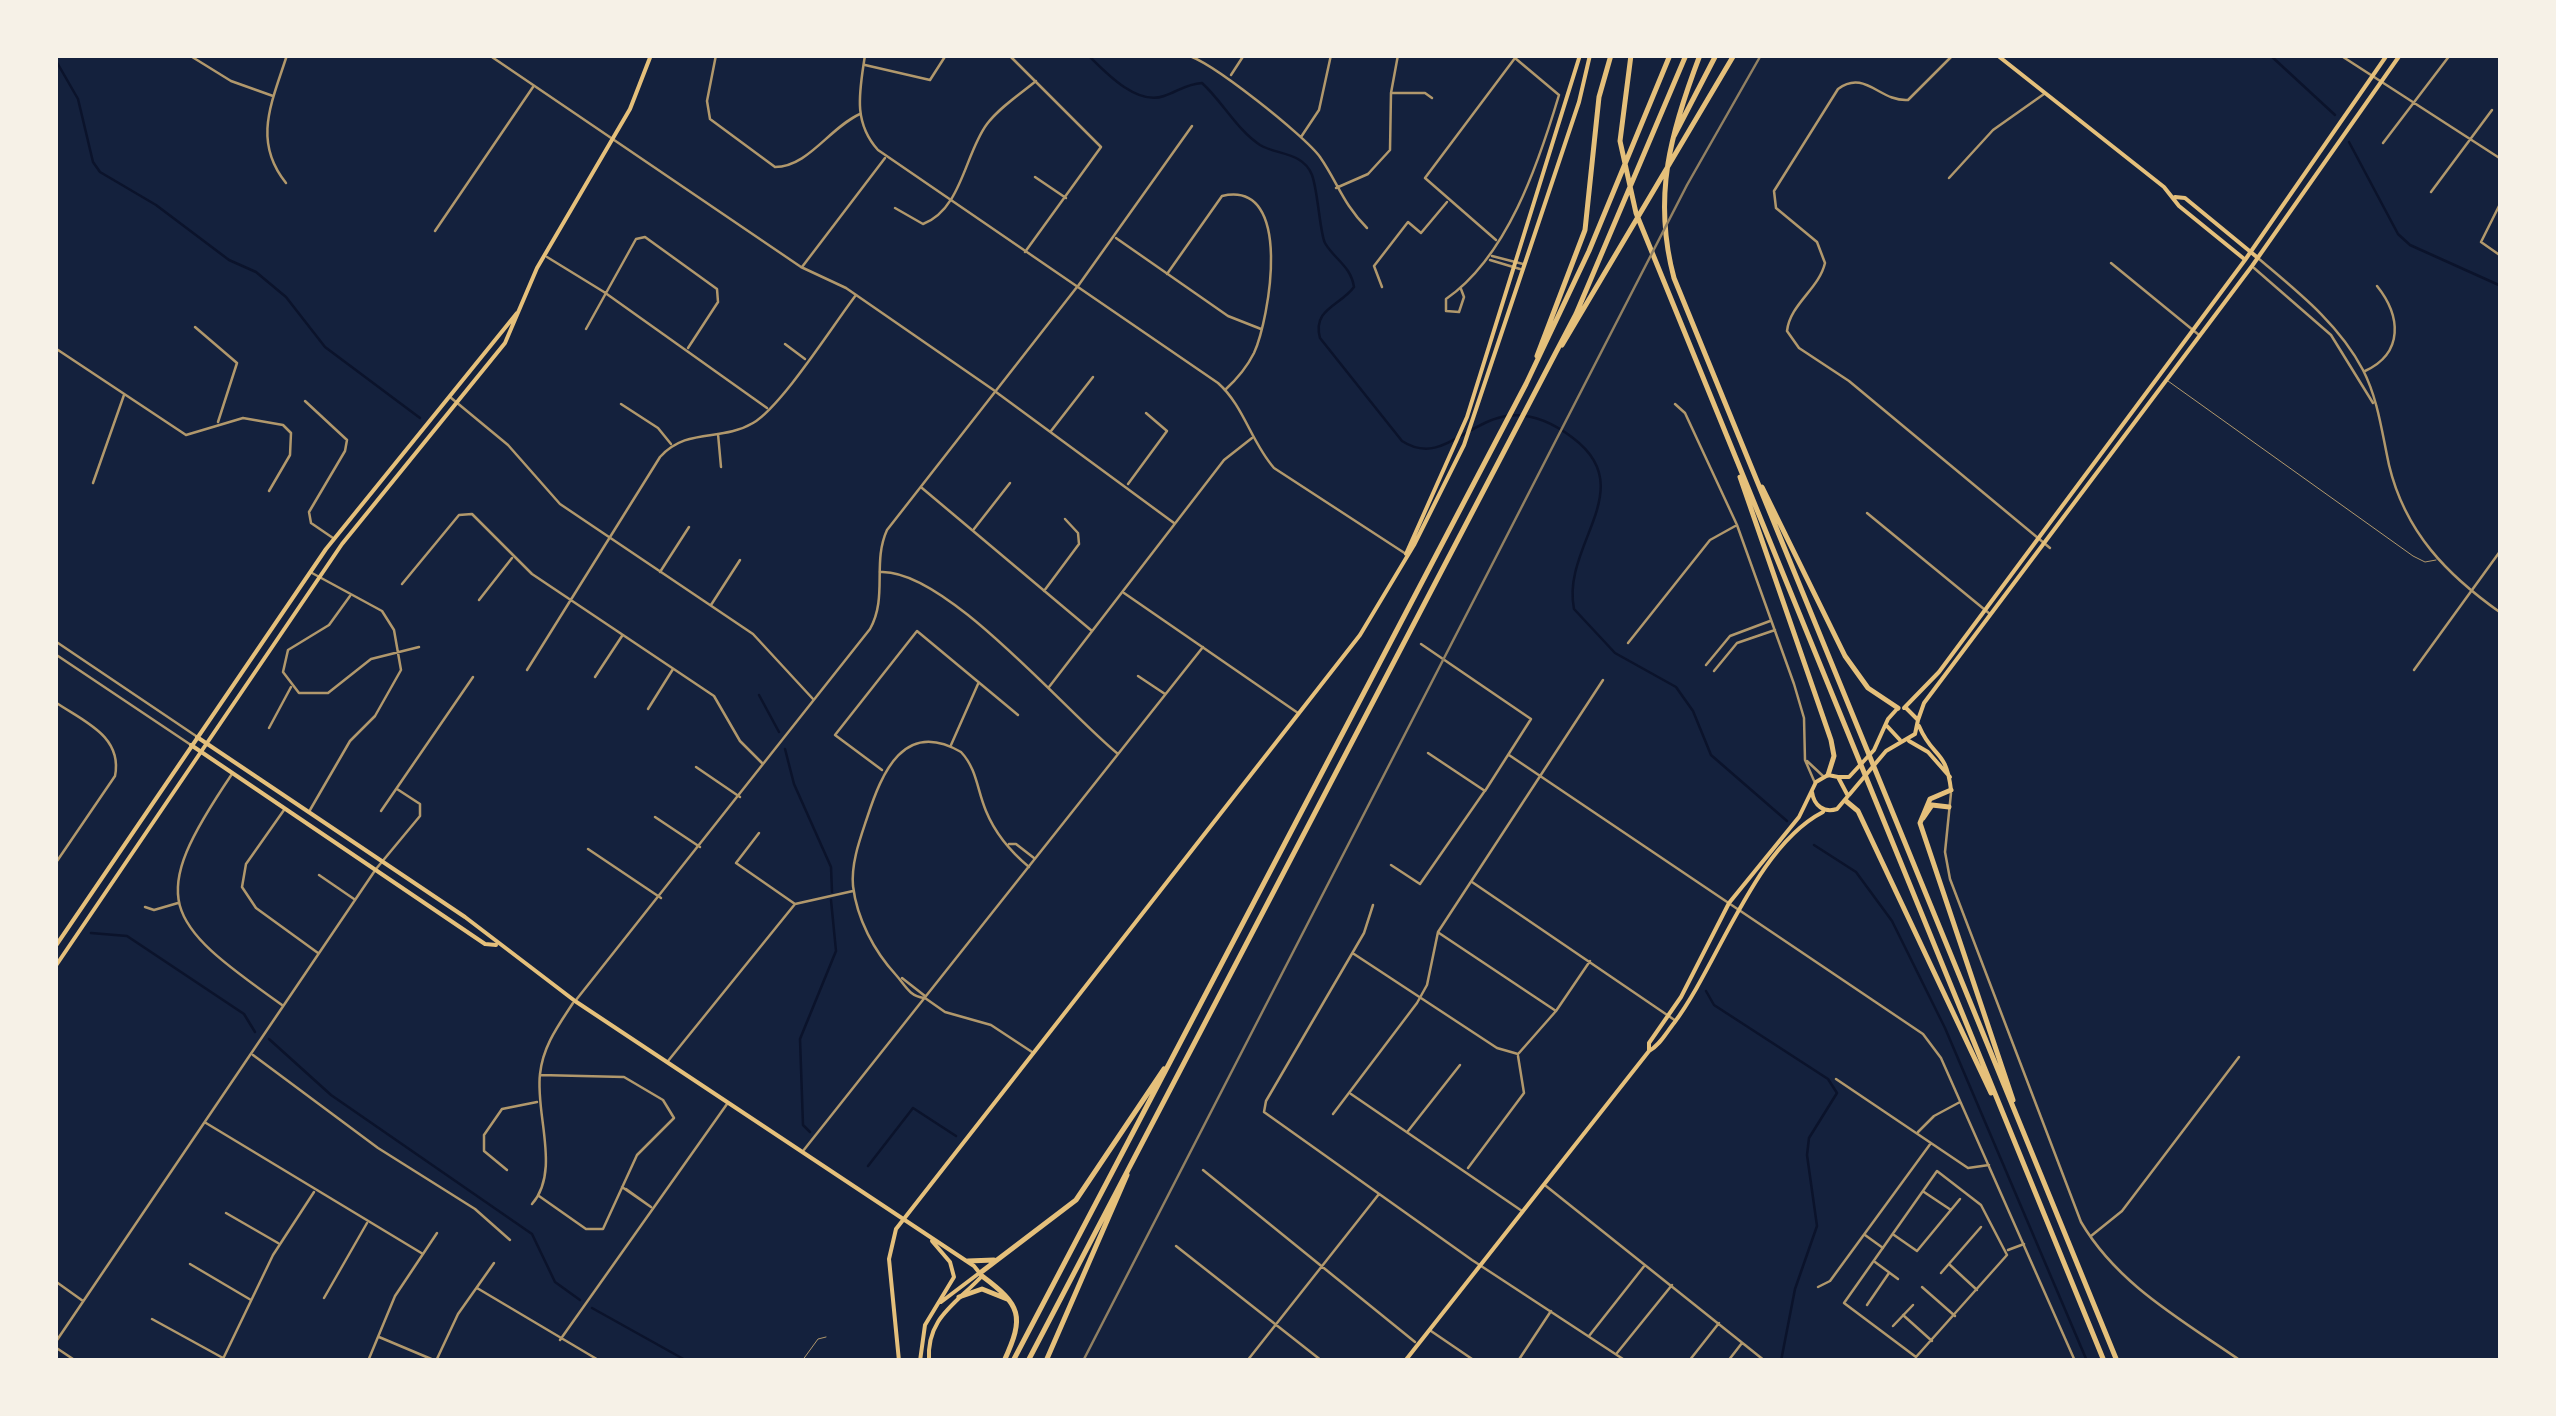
<!DOCTYPE html>
<html>
<head>
<meta charset="utf-8">
<style>
  body { margin:0 }
  #map { position:relative; width:2556px; height:1416px; overflow:hidden; background:#14213d; font-family:"Fira Sans",sans-serif }
  canvas { display:block }
  .frame { position:absolute; inset:0; border:58px solid #f6f1e7; pointer-events:none }
</style>
</head>
<body>
<div id="map">
<canvas width="2556" height="1416"></canvas>
<div class="frame"></div>
</div>
<script>
const ctx = document.querySelector('canvas').getContext('2d');
ctx.lineJoin = 'round';
function strokePath(path, color, width, dash) {
  ctx.strokeStyle = color;
  ctx.lineWidth = width;
  ctx.lineCap = dash ? 'butt' : 'round';
  ctx.setLineDash(dash || []);
  ctx.stroke(path);
}
strokePath(new Path2D(`
  M1088,55C1106,73 1137,106 1164,96C1179,91 1186,84 1202,83C1222,101 1237,130 1260,145C1277,155 1303,152 1312,175C1318,191 1320,234 1325,243C1334,259 1351,266 1354,287C1340,306 1312,309 1320,338L1402,441C1457,477 1485,371 1573,438C1641,489 1561,545 1574,609L1615,653L1676,687L1693,711L1711,755L1787,821
  M2270,55L2335,115
  M55,59L78,99L93,162L100,172L156,205L229,260L256,272L286,297L325,347L420,418
  M2349,142L2398,234L2410,245L2501,286
  M759,695L779,732
  M785,749L794,784L831,867L832,892
  M1814,845L1856,872L1892,921L1945,1028L2087,1361
  M91,933L127,936L244,1014L255,1032
  M1706,991L1714,1005L1828,1079L1837,1093L1809,1138L1807,1155L1817,1226L1795,1289L1781,1361
  M269,1039L331,1095L532,1234L555,1282L580,1300
  M810,1132L803,1125L800,1039L836,951L831,900
  M868,1166L913,1108L956,1136
  M592,1308L687,1361`), '#0b132b', 2.5);
strokePath(new Path2D(`
  M2168,381L2413,556L2425,562L2436,560`), '#b1986c', 1);
strokePath(new Path2D(`
  M802,1361L818,1339L826,1337`), '#b1986c', 1);
strokePath(new Path2D(`
  M189,55L231,81L273,96
  M716,55L707,101L710,119L775,167C808,167 829,128 860,114
  M1009,55L1101,147L1025,252
  M1186,55C1210,60 1305,136 1320,157C1338,183 1343,204 1367,228
  M1953,55L1908,100C1880,102 1865,69 1838,89L1774,191L1776,208L1817,242L1825,263C1819,289 1790,304 1787,331L1799,348L1849,381L2050,548
  M2340,55L2501,159
  M865,65L930,80L946,55
  M1231,75L1244,55
  M1391,93H1425L1432,98
  M1301,137L1319,110L1331,55
  M2383,143L2450,55
  M1035,177L1066,198
  M1949,178L1993,130L2044,94
  M286,183C252,141 272,102 287,55
  M1336,188L1368,174L1390,150L1391,93L1398,55
  M2431,192L2492,110
  M2501,202L2481,242L2501,256
  M895,208L923,224C962,209 965,153 987,124C1000,107 1019,95 1036,81
  M435,231L533,87
  M1116,238L1228,316L1261,329
  M1492,256L1523,264
  M547,257L604,292L767,408
  M1490,260L1520,269
  M2111,263L2199,335
  M802,267L885,158
  M1167,274L1222,196C1295,179 1269,320 1254,353C1247,367 1237,379 1225,390
  M1078,286L1192,126
  M1382,287L1374,266L1408,222L1421,233L1447,202
  M1461,289L1464,297L1459,312L1446,311V299C1507,257 1538,165 1559,95L1515,58L1425,178L1496,240
  M195,327L237,363L218,422
  M586,329L636,239L645,237L717,289L718,302L688,348
  M785,344L805,359
  M55,348L186,435L243,418L283,425L291,433L290,455L269,491
  M2365,371C2404,353 2401,316 2377,286
  M996,392L1174,523
  M450,397L508,445L560,504L753,634L813,699
  M305,401L347,440L345,451L309,512L311,523L333,538
  M621,404L658,428L671,444
  M1675,404L1685,413L1737,525L1794,684L1804,718L1805,760L1815,783
  M1051,431L1093,377
  M718,434L721,467
  M93,483L124,395
  M1128,484L1167,431L1146,413
  M922,488L1092,631
  M1867,513L1990,614
  M974,529L1010,483
  M660,572L689,527
  M880,572C945,568 1066,712 1118,754
  M402,584L459,515L472,514L532,574L714,696L740,741L762,763
  M1044,591L1079,544L1078,533L1065,519
  M1124,593L1298,713
  M350,596L329,625L288,650L283,672L299,693H328L371,659L419,647
  M479,600L512,558
  M711,605L740,560
  M1628,643L1710,540L1737,525
  M1421,644L1531,719L1485,791L1428,753
  M1706,665L1730,636L1770,621
  M527,670L660,457C687,427 721,442 753,423C782,406 833,325 856,295
  M2414,670L2501,550
  M1714,671L1737,643L1775,630
  M1138,676L1165,694
  M595,677L622,636
  M1049,687L1224,460L1252,438
  M55,702C83,721 123,736 115,776L55,864
  M648,709L673,669
  M269,728L291,687
  M951,745L978,684
  M1509,755L1923,1034L1941,1058L2075,1361
  M1807,761L1823,776
  M696,767L740,797
  M882,770L835,735L917,631L1018,715
  M232,774C146,901 162,920 282,1005
  M284,810L246,864L242,887L256,908L318,953
  M310,810L350,741L375,716L401,670L394,630L382,611L312,573
  M381,811L473,677
  M655,817L700,847
  M759,833L736,863L795,904L853,891
  M1009,844H1016L1034,858
  M588,849L661,898
  M1391,865L1420,884L1484,792
  M319,875L354,899
  M1472,882L1676,1021
  M1373,905L1364,933L1266,1101L1264,1112L1472,1260L1626,1361
  M145,907L154,910L178,903
  M1439,933L1556,1011
  M1354,954L1497,1048L1518,1054
  M902,978L925,996
  M924,998C909,996 905,985 896,975C874,951 857,919 853,886C851,863 860,839 867,818C882,772 904,719 961,752C977,769 977,790 986,811C995,833 1011,852 1029,867
  M1519,1053L1556,1011L1590,961
  M253,1055L378,1148L475,1209L510,1240
  M668,1061L795,904
  M1836,1079L1968,1168L1989,1165
  M1351,1094L1522,1211
  M1333,1114L1417,1003L1427,985L1438,932L1603,680
  M206,1123L423,1254
  M1408,1131L1460,1065
  M1918,1132L1934,1116L1960,1102
  M803,1151L1203,647
  M1468,1168L1524,1093L1518,1056
  M507,1170L484,1151V1135L502,1109L537,1102
  M1203,1170L1415,1342
  M1937,1171L1981,1205L2007,1255L1916,1357L1844,1303Z
  M1546,1186L1765,1361
  M622,1187L651,1207L626,1189
  M1924,1192L1951,1210
  M539,1196L586,1229H603L637,1155L674,1118L663,1100L624,1077L540,1075
  M532,1204C561,1171 535,1114 540,1074C543,1046 558,1026 573,1003
  M226,1213L278,1243
  M1865,1235L1883,1248
  M1894,1235L1917,1251L1960,1199
  M2091,1236L2122,1211L2239,1057
  M1176,1246L1322,1361
  M2008,1250L2024,1244
  M1875,1262L1898,1279
  M190,1264L251,1300
  M1950,1265L1977,1290
  M1941,1273L1981,1227
  M55,1281L83,1301
  M1818,1287L1830,1281L1931,1143
  M1922,1287L1955,1316
  M477,1288L600,1361
  M324,1298L367,1223
  M1867,1305L1889,1273
  M1903,1315L1932,1341
  M152,1319L223,1358
  M1893,1326L1913,1305
  M1431,1331L1475,1361
  M1589,1336L1645,1265
  M379,1337L436,1361L458,1314L494,1263
  M560,1340L727,1104
  M55,1343L376,869L420,816V804L397,789
  M55,1347L76,1361
  M1617,1353L1672,1285
  M222,1361L273,1255L314,1192
  M298,1361H307
  M368,1361L395,1296L437,1233
  M1247,1361L1379,1194
  M1518,1361L1551,1311
  M1689,1361L1719,1323
  M1728,1361L1742,1343`), '#b1986c', 2.5);
strokePath(new Path2D(`
  M489,55L801,267L846,288L995,391
  M865,55C860,90 852,121 878,150L1218,383C1244,406 1251,442 1274,468L1406,554
  M2259,259C2298,292 2339,324 2363,370C2378,399 2382,433 2389,465C2405,532 2447,575 2501,613
  M2254,268L2331,335L2373,403
  M55,641L196,736
  M55,654L191,745
  M1951,793L1945,852L1950,879L2081,1222C2118,1285 2182,1320 2241,1361
  M925,998L945,1012L991,1025L1032,1052
  M576,1000L870,629C888,597 872,563 887,530L1077,287`), '#b1986c', 2.5);
strokePath(new Path2D(`
  M1997,55L2164,187L2179,206L2243,258
  M2175,197L2185,198L2258,258
  M1406,554L1467,417L1580,55
  M1904,708L1939,672L2245,260L2387,55
  M1918,720L1924,703L2252,266L2400,55
  M1887,726L1900,740
  M1919,726C1933,759 1946,748 1951,790
  M197,737L465,917L575,1001L974,1266L982,1276C956,1304 926,1318 929,1361
  M1909,741L1928,752L1950,777
  M191,745L485,944L496,945
  M1838,777H1849L1874,750L1888,719L1897,709
  M1849,795L1886,751L1915,734L1918,720L1906,708
  M55,947L326,549L517,313
  M55,967L342,544L505,343L537,268L630,109L651,55
  M1649,1051C1660,1045 1666,1033 1674,1023C1719,963 1755,847 1823,812
  M941,1302L978,1274
  M899,1361L889,1259L896,1229L1360,635L1414,545L1464,445L1579,102L1590,55
  M920,1361L925,1325L954,1277L950,1262L932,1241
  M1405,1361L1649,1051V1043L1681,997L1729,903L1799,817L1816,782L1828,775L1838,777L1848,796L1837,809C1824,813 1814,806 1812,792`), '#e5c07b', 4);
strokePath(new Path2D(`
  M1631,55L1620,141L1636,213L2104,1361
  M1700,55C1671,131 1652,196 1674,278L2117,1361
  M1674,136L1716,55
  M1562,345L1734,55
  M1537,356L1585,230L1599,97L1611,55
  M1740,477L1831,740L1834,756L1828,775
  M1762,487L1845,656L1868,688L1898,708
  M1951,790L1930,799L1920,823L2013,1100
  M1846,801L1858,811L1991,1093
  M1923,818L1932,805L1949,807
  M968,1261L994,1260
  M980,1273L1076,1200L1164,1069
  M982,1276C1021,1305 1025,1316 1004,1361
  M959,1297L982,1289L1007,1299
  M1013,1361L1526,384L1589,251L1670,55
  M1028,1361L1576,314L1686,55
  M1046,1361L1127,1175`), '#e5c07b', 5);
strokePath(new Path2D(`
  M1083,1361L1687,185L1761,55`), '#918062', 2.5);
</script>
</body>
</html>
